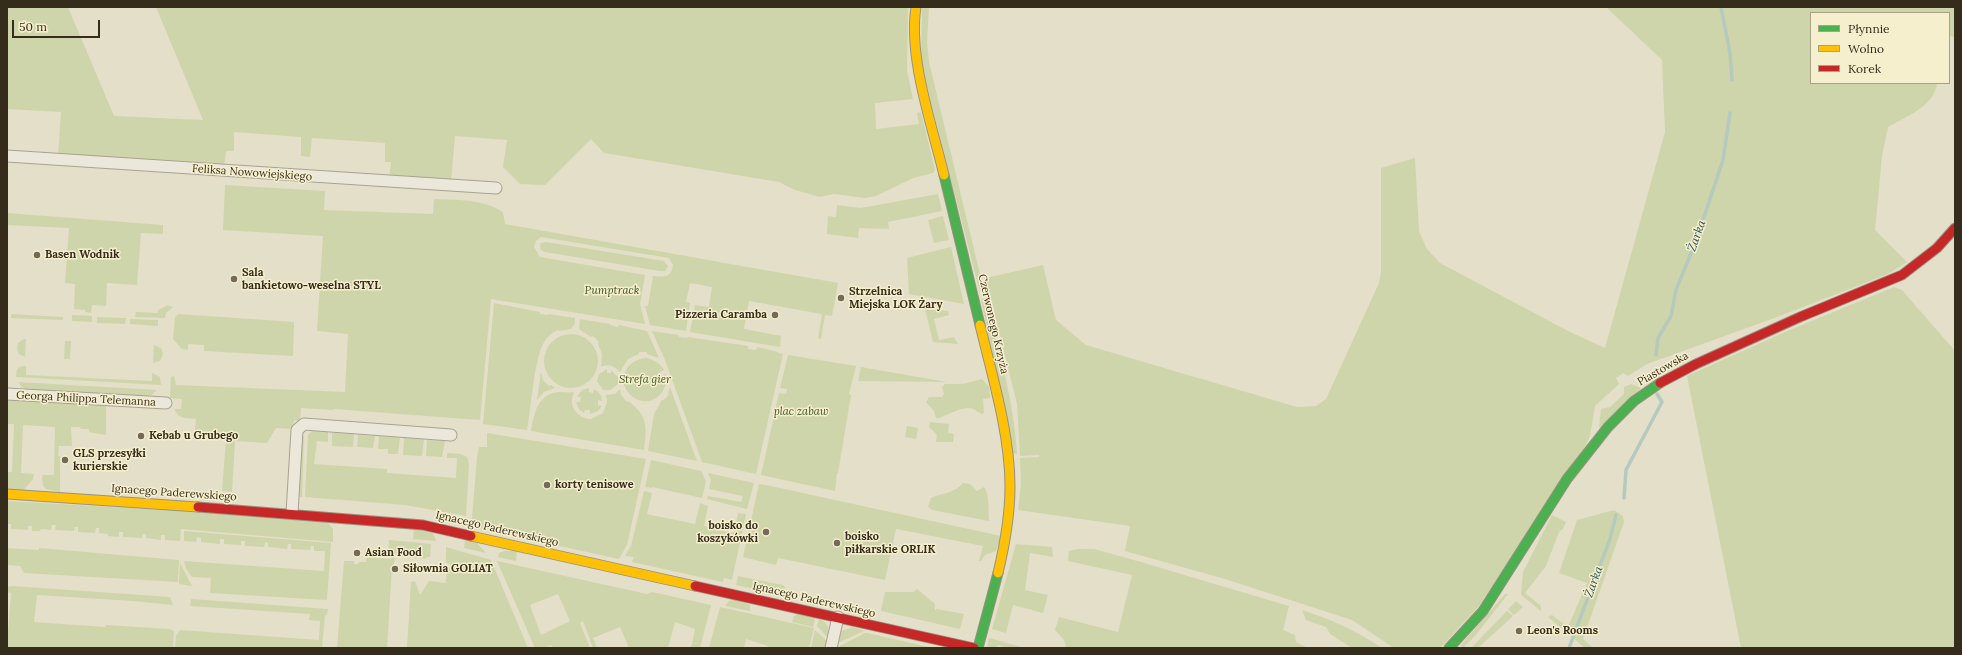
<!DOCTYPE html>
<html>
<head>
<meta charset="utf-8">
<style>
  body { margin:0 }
  #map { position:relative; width:1962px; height:655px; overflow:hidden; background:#e4dfc8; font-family:Lora,serif }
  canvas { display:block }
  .frame { position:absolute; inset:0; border:8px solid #362c1b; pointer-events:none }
  .legend { position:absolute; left:1810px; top:12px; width:140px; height:72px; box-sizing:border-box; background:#f6efcd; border:1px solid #a9a186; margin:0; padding:5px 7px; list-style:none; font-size:12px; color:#362c1b }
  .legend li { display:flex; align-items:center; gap:8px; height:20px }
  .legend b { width:20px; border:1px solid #a9a186 }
  .scale { position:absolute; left:12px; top:20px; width:88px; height:18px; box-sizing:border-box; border:2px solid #362c1b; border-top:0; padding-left:5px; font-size:12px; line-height:14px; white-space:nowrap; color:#362c1b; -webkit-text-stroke:3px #f6efcd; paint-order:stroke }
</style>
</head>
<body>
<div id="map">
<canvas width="1962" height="655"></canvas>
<div class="frame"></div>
<ul class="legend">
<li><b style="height:5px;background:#4caf50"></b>Płynnie</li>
<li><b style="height:5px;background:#ffc107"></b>Wolno</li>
<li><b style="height:5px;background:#c62828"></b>Korek</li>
</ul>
<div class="scale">50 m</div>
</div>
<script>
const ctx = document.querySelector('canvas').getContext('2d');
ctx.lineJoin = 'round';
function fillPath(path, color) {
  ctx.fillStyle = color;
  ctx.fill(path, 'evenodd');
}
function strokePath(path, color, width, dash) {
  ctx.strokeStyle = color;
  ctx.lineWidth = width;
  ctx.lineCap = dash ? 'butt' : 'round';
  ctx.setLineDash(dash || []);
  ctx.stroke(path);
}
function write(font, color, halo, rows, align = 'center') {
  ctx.font = font + ' Lora,serif';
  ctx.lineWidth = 3;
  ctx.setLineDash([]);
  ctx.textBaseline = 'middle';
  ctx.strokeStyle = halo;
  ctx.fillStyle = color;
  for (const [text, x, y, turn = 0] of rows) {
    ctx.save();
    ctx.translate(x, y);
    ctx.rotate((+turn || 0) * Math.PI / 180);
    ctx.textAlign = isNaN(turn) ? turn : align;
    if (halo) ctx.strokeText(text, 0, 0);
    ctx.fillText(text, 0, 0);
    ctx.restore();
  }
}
fillPath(new Path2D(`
  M7,7H68L114,116L203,120L156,7H908L907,71L913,99L875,103L876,129L919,124L917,113L921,112L935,170L933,173L913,178L876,196L865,198L834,194L820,197L795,190L779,182L604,153L591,139L545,185L520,184L503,167L507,140L455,136L451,181L389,178L391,162H385V143L312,138L310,157L301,156V137L234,132V151H226L224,168L58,156L61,112L7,109Z
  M922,7H929L927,42L929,62L984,291L980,292L921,64Z
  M1606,7H1955V37L1949,36V13H1811V83H1937C1935,106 1905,117 1888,127L1882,156L1875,230L1907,262L1888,274L1780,316L1647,364L1628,376L1623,373L1616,378L1619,384L1595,406L1590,436L1586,445L1479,606L1440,648H1394L1352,620L1225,579L1125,551L1130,526L1018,510L1021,484L1020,458L1039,457V455L1020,456L1017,404L986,278L1043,265L1056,320L1086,345L1297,407L1316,406L1326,399L1379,283L1381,272V168L1415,158L1419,231L1427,249L1440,263L1568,331L1605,348L1665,132L1662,60Z
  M225,185L325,191L324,210L433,214L434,199C458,200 483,199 503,212L505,224L838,283L832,316L825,315L821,339L818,338L822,314L749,301L744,329L781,336L780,347L690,332L695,305L709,307L712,287L690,283L686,302L690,303L686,331L650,325L645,306H648L653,276C663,277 672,278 673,265L669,258L541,237L536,241L534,247L540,257L645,275L640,304L645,324L491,299L480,420L334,409L333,410L301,408L300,421L294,420L293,429L276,428L267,443L235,441L232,492L222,491L226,440L194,438L196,419C185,418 179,419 174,409H181L182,399L170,398L171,377L174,376L176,385L345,392L348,334L317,331L323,236L223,230Z
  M938,194L942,211L888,222L889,229L859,228L858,238L827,234L828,216L836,217L837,205L861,208Z
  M7,213L163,225V234L141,233L137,285L107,283L106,306L92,305L91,313L85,312V310L74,309L75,284L65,283L69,228L7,225Z
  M943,216L949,240L934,243L928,220Z
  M546,242L664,261L668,266L665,271H660L545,252L541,250L540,246L541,243Z
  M951,247L964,304L909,294L907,258Z
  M1894,287L1902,290L1955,351V648H1741L1687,376L1785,332Z
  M985,297C998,349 1014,400 1017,454L1013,453L981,300Z
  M494,303L540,312V314L548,315L549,314L575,318V323L571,329L559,331L558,330C551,333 547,337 543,344C534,361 531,410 527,430L483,424Z
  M168,305L169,306L173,307L166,313L165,318L135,317L136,312L158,313V310Z
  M925,309L948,311L949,315L934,319L939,340L954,337L958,344L933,342Z
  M11,314L63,317V320L11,318Z
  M178,314L294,322L293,356L204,351V345L188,344V350L182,349L173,339L175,317Z
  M72,315L92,316V322L72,321Z
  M97,317L126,318L125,324L97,323Z
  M130,319L158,320V326L130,324Z
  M580,319L610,324V325L618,327L619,325L647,331L659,358L647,354V352H639V354L628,359L620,372C614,366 609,363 601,367L602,354L598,344L599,342L593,336L591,337L579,329Z
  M652,331L678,335L679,337L687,338L688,337L748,346V349L756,350L757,347L778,352V353L783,354L756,474L702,462L665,360Z
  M544 361a27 27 0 1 1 54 0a27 27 0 1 1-54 0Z
  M24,339H26L25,357L19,354L17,349L18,343Z
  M65,341H71L70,359H64Z
  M154,345L161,348L163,354L160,361L153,363Z
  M788,355L856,366L849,394L851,395L838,473H837L835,491L761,475L779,393L786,394L787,389L780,388Z
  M647,358C654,360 660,363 664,370L658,373L660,377L666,374C669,405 632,412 623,382H630V378L623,377C627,365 634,359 647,358Z
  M22,366H26V375L152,381V373L160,377L161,385L16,377L17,369Z
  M861,367L947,382L858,381Z
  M607,369V373H611V370L618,377V384L610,390H603L597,381L599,374Z
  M541,372L543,380L549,386L551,385L555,388L544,392L537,400Z
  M982,379L989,387L990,398L983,399L984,413L982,414C978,413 975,409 970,408C959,407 941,419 936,418L934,411L926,402L929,397H942L944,394L942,387L945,384H963Z
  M19,382L157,390L151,395L145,396L30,391L21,387Z
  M1631,384L1641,388L1600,428L1599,426L1601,409L1610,407L1624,394V387Z
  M670,387L697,461L648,451L654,414L662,400H664L669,394L668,393Z
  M589,388V392L593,393L594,389C599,392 602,395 602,401L598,400V405L602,406L598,411L590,414V410H585L584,413L579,409L576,402H580L581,397H577L582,390Z
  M620,389L621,395L627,402L628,401C648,415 647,427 644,450L531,431C534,414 537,395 558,392C564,392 569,393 574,392C568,406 576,418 591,419L603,413L607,402L606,395L615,394Z
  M7,400L106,404V435L89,432V429H81L80,427H71L72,446H59L58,456H60V492L46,489L43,486L42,475H54L55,427L23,425L21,473L34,474L33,479L23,491L10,490L7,486V472H12L14,424H7Z
  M930,422L949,424L948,433L954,434L953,442H936L937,435L929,427Z
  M907,426L918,428L916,439L905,437Z
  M312,431L328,432V442L317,441L314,464L387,469V473L456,478L457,458H447V453L461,454L467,457L469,463L466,516L405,505L305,497L308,435Z
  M332,433L354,434L353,447L332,446Z
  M487,433L646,459L627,545L619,559L481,529L472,518L477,457L479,447H487Z
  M304,435L302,497H295L301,438Z
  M358,435L375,436L373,448L357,447Z
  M379,436L400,438L398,454H388V449H378Z
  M404,438L424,439L422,456L403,455Z
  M427,440L445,441L442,457L426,456Z
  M651,460L701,471L706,481L702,498L652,487V488L645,487Z
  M708,473L754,483L747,509L707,499L708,496L741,502L743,496L709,489L711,480Z
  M963,483L970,484L977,491L984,487C990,496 988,510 989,521L932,510L928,507L931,498C941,493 956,493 963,483Z
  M759,484L766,485L1001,536L996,551L985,555L981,561H979L983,546L896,529L885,580L778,558L776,565L743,557Z
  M644,491L652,493L647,514L695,524L700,503L708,506L704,526L734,533L738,513L746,514L732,580L724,578L723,582L632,562L634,557L625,556L631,546Z
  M7,501L181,511L328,523L333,529V542L181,529L180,541L165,540V535H161V540L146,538V534H143L142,538L123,537V532H119V537L108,536V534L99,533V528H96L95,533L78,532V527H75L74,531L55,530L56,525H52L51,530L41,529L40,531H32V526H28V530L11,529V524H7Z
  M1614,510L1623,516L1624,522L1583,639L1593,648H1585L1548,617L1552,615L1568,627L1587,583L1559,573L1577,520Z
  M1552,515L1566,522L1563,529L1559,532L1546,566L1525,593L1541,606V611L1521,595L1523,572Z
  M414,528L433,533L436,541L413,539Z
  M184,531L331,543L327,600L210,593L211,578L192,577L186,569L184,561L324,571L325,551H314V546H311L310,550L291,549V544H288L287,549L268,547V543L265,542L264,547L245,546V541H241V545L224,544V539H220V544L201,542V538L197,537L196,542L184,541Z
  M465,539L477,543L486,553L464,548Z
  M389,540L431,544L430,557H426V559L395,555L394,566H392L387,648H337L344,561H354V564H358L359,562H366L367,554L374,555L375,558L392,559L388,554Z
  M1016,544L1052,547L1053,557L1030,553L1025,590L1048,595L1043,613L1013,605L1006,633L992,629Z
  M446,547L491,560L528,648H407L411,582L415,581L420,595L429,581L446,583L447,567L452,569L451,565L446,562Z
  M7,548L39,550V548L179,560L178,582L24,573L20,566L7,565Z
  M1078,549H1094L1134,560L1289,606L1283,630L1295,635L1296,642L1308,648H1066L1064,640L1055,630L1059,617L1118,632L1132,575L1068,561L1069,551Z
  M504,551H517L516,561L498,557L499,553Z
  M497,561L647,594L652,592L711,605L700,648H691L695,629L675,622L668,648H629L620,627L593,638L597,648H593L583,621L580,623L590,648H553L551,645L544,648H535ZM558,594L570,621L541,635L530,605Z
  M180,563L192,586L179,584Z
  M738,576L783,585L785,587L784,593L781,595L736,585Z
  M13,586L170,597L173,605L133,601L37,595L34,622L105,627L106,625L169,629L174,631L173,648H7L11,593L7,592V587Z
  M917,589L935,604V610L937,609L964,614L960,629L881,611L885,592H913Z
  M1505,594H1508L1475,636L1463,648L1461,645Z
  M191,599L328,609L327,615H325L322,648H175L176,636L180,630L319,640L320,621L309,620L310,614L190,606Z
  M736,599L750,605V611L725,606L729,601Z
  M1516,601L1523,607L1514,615L1508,609Z
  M720,607L814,628L809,648H767L768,646L746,639L744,648H709Z
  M1302,610C1335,621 1353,629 1382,648H1352L1330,634L1326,627L1306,620Z
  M1507,611L1513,616L1478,648H1471Z
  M797,614L815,618L813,627L792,622L794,616Z
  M819,619C828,622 830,630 828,638L817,626Z
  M853,627L864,631L838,643L841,631Z
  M815,630L828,642L826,648H811Z
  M865,633H867L933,648H839L840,646Z
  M989,638L1025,648H1008L998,645L997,648H987Z`), '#cfd5aa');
strokePath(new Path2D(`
  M1721,7L1730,53L1732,80
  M1656,355L1658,338L1671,316L1676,290L1696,241L1723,160L1730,113
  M1624,498L1626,470L1662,402L1657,394
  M1569,648L1610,539L1616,515`), '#b5c9bf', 3.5);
const street = new Path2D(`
  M7,156L496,188
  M7,394L166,403
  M292,513L297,430L304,424L451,435
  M831,648L838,617`);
const fast = new Path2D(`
  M944,175L980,325
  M978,648L998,573
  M1449,648L1483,611L1567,479L1608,427L1634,401L1660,383`);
const slow = new Path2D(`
  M916,7C908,57 932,125 944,175
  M980,325C992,375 1010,434 1010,486C1010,515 1005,544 998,573
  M7,494L198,507
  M471,536L695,586`);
const jam = new Path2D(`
  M1660,383L1696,364L1800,317L1902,275L1937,248L1955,228
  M198,507L423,525L471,536
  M695,586L974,648`);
strokePath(street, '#a8a292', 13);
strokePath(fast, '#989282', 11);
strokePath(slow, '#989282', 11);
strokePath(jam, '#989282', 11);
strokePath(street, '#ebe8db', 11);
strokePath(fast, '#4caf50', 9);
strokePath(slow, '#ffc107', 9);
strokePath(jam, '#c62828', 9);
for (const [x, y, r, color] of [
  [37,255,4,"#736b58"],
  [234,279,4,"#736b58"],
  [841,298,4,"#736b58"],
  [775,315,4,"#736b58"],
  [141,436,4,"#736b58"],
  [65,460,4,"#736b58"],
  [547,485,4,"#736b58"],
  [766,532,4,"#736b58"],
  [837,543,4,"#736b58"],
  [357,553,4,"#736b58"],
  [395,569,4,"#736b58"],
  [1519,631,4,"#736b58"]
]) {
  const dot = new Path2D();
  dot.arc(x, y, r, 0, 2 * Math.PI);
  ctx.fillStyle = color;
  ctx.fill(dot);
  strokePath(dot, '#f6efcd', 1.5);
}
write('11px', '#362c1b', '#f6efcd', [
  ["Feliksa Nowowiejskiego",252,173,4],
  ["Czerwonego Krzyża",993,324,77],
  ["Piastowska",1663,369,-30],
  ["Georga Philippa Telemanna",86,399,3],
  ["Ignacego Paderewskiego",174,493,4],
  ["Ignacego Paderewskiego",497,529,13],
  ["Ignacego Paderewskiego",814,600,13]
]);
write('bold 11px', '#362c1b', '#f6efcd', [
  ["Basen Wodnik",45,255],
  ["Sala",242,273],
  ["bankietowo-weselna STYL",242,286],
  ["Strzelnica",849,292],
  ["Miejska LOK Żary",849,305],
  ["Pizzeria Caramba",767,315,"right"],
  ["Kebab u Grubego",149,436],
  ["GLS przesyłki",73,454],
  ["kurierskie",73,467],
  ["korty tenisowe",555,485],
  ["boisko do",758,526,"right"],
  ["koszykówki",758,539,"right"],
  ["boisko",845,537],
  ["piłkarskie ORLIK",845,550],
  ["Asian Food",365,553],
  ["Siłownia GOLIAT",403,569],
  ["Leon's Rooms",1527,631]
], 'left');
write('italic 11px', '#405321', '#f6efcd', [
  ["Pumptrack",612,291],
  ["Strefa gier",645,380],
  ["plac zabaw",801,412]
]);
write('italic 12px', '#2a5356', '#f6efcd', [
  ["Żarka",1697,236,-70],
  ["Żarka",1594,582,-70]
]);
</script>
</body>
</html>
